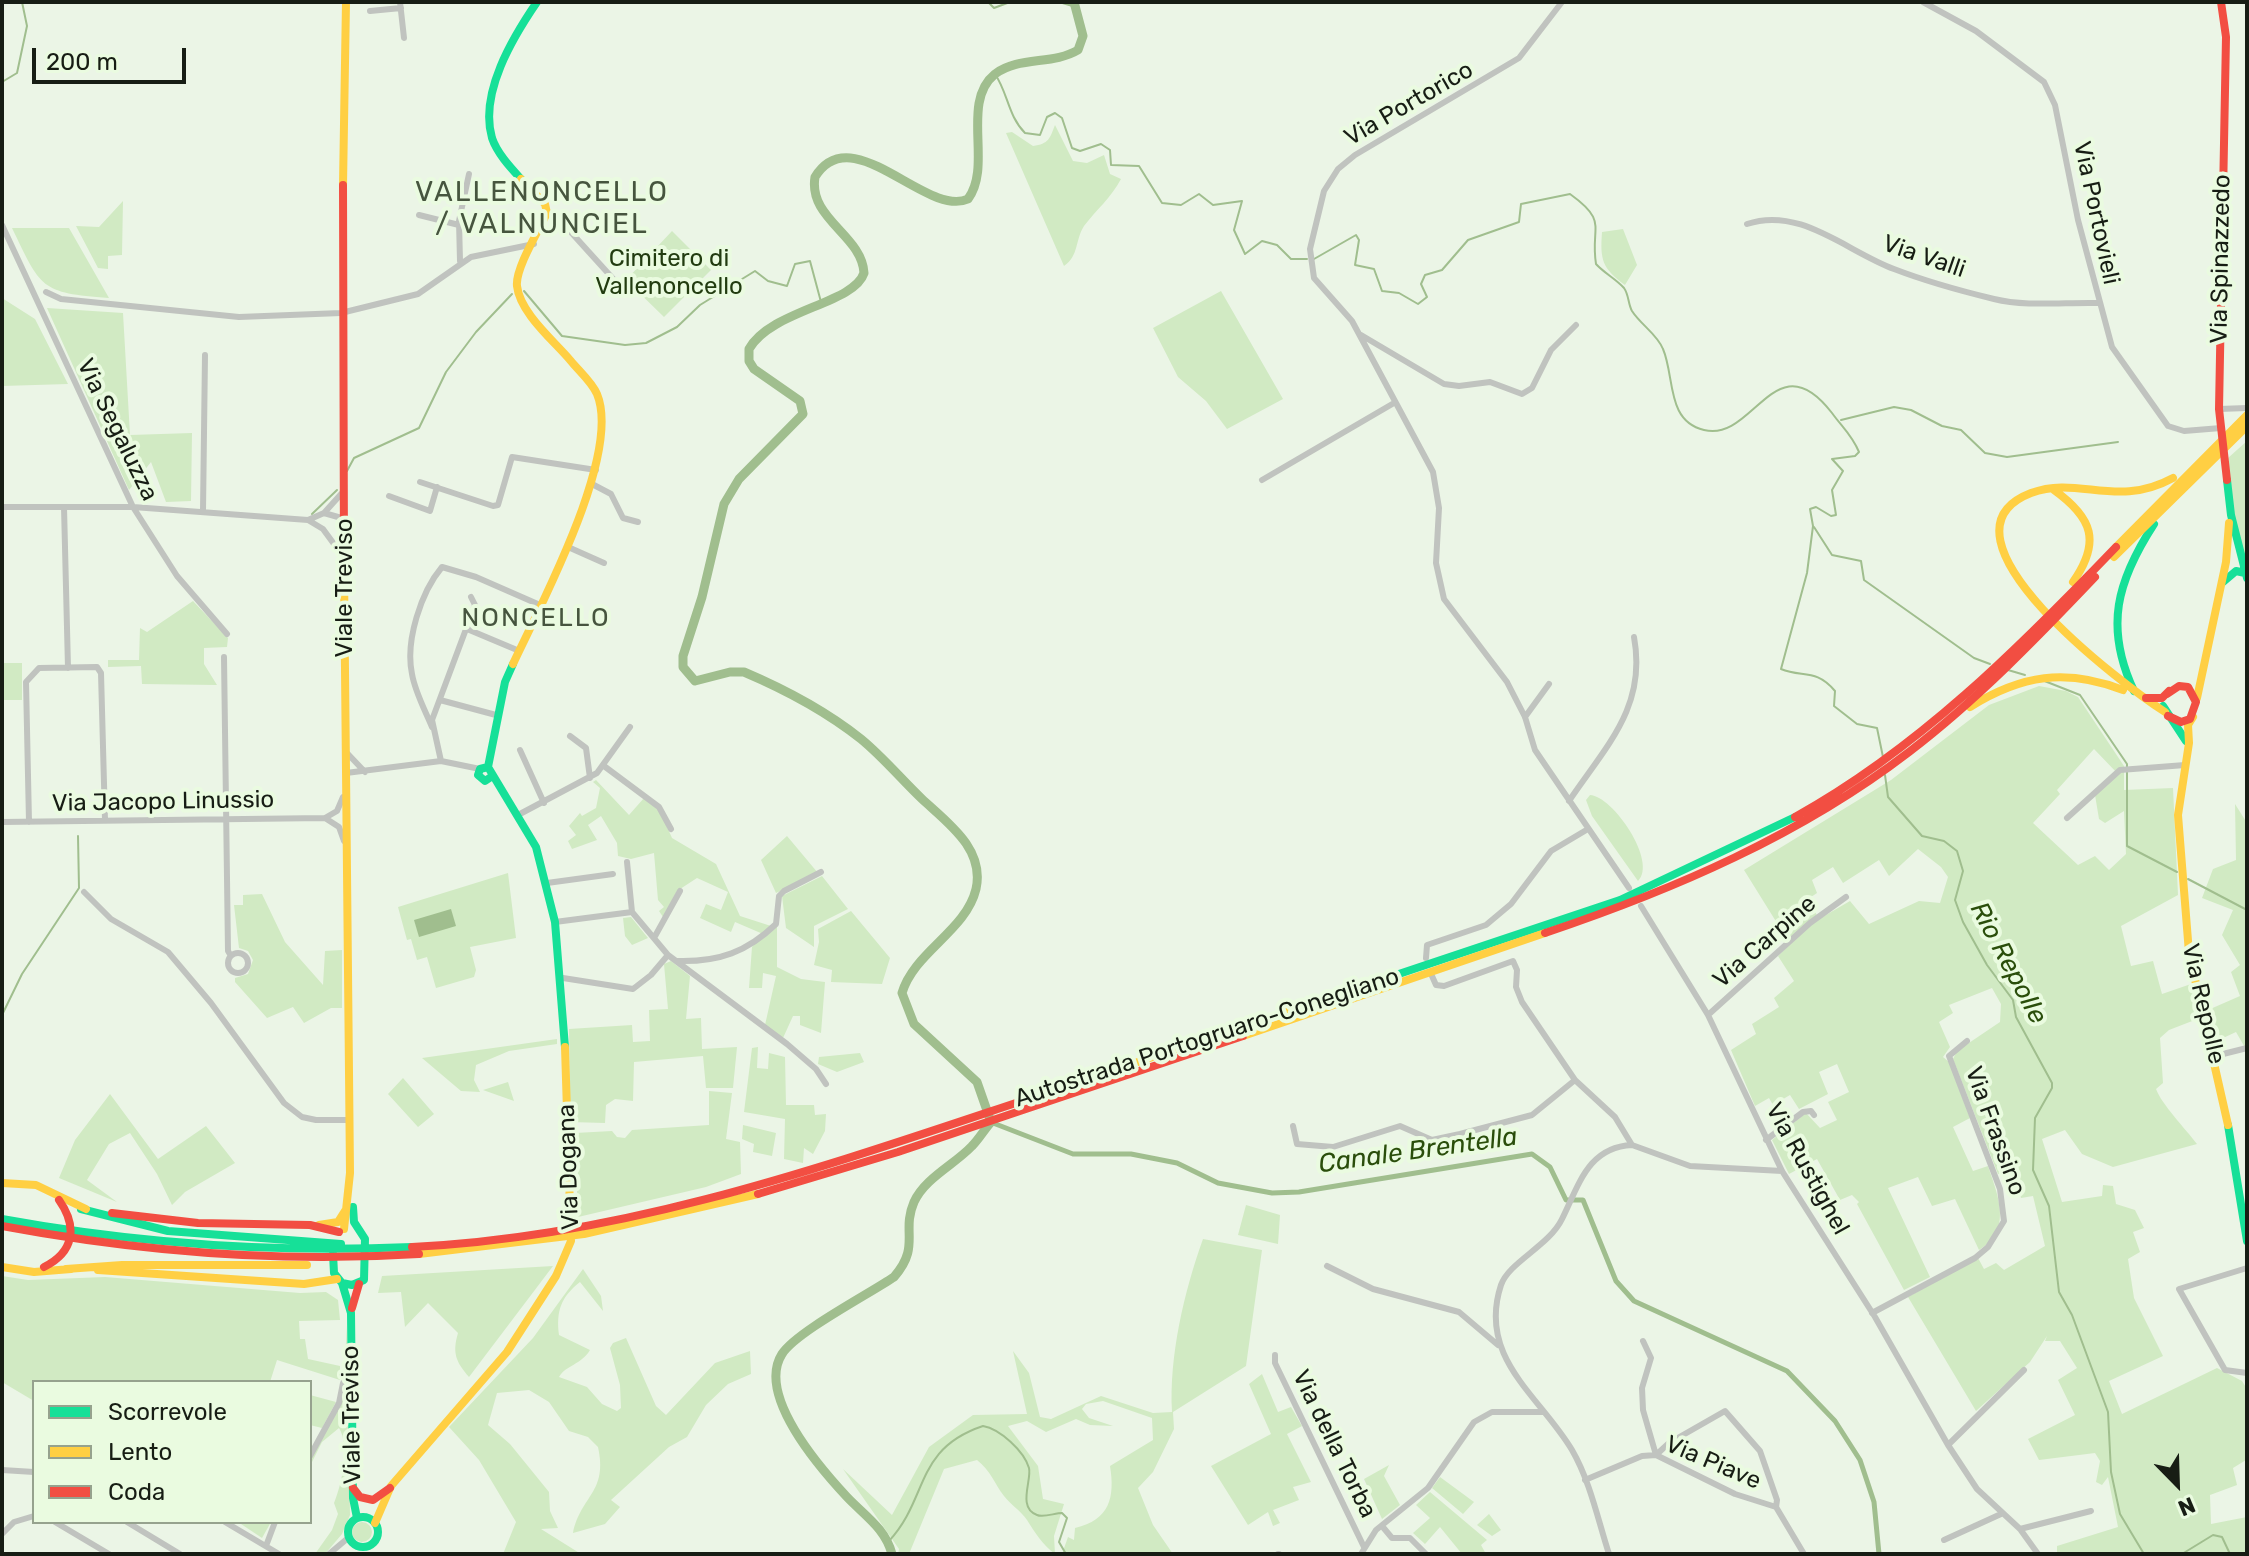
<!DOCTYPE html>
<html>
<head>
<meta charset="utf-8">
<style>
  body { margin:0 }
  #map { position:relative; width:2249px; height:1556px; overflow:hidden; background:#ebf5e6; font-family:Rubik,sans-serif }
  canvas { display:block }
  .frame { position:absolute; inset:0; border:4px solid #171d14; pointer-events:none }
  .legend { position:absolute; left:32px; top:1380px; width:280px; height:144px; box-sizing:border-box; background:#eafbe0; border:2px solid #96a28e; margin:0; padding:10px 14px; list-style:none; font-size:24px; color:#171d14 }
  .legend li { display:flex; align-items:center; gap:16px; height:40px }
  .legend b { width:40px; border:2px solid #96a28e }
  .north { position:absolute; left:2137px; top:1444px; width:80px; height:80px; -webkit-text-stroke:6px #eafbe0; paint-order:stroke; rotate:157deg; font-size:22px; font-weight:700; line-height:32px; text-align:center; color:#171d14 }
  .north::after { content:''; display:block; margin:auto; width:28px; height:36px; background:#171d14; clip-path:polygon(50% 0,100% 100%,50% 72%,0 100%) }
  .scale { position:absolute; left:32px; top:48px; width:154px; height:36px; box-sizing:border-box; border:4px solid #171d14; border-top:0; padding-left:10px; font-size:24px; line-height:28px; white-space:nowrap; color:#171d14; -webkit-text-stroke:6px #eafbe0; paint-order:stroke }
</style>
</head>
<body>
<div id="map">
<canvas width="2249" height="1556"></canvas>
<div class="frame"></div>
<ul class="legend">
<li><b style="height:10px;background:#16e098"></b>Scorrevole</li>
<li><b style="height:10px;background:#ffcf43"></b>Lento</li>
<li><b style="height:10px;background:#f24e42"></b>Coda</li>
</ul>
<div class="north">N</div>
<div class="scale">200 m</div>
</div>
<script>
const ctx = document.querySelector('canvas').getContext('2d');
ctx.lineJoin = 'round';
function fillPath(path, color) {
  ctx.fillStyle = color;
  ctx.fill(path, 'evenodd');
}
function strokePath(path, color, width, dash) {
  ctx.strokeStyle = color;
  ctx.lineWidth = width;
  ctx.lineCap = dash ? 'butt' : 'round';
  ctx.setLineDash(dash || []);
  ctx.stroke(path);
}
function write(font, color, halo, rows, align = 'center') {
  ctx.font = font + ' Rubik,sans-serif';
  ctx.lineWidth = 8;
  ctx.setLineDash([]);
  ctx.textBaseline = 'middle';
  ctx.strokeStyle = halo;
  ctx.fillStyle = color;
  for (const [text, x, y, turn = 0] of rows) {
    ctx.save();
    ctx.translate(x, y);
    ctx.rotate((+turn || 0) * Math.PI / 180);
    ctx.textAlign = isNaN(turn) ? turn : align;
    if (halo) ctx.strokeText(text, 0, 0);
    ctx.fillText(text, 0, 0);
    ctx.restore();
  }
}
fillPath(new Path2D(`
  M1055,125L1073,161L1087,163L1104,155L1110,174L1121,179C1111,198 1096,210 1084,226C1075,240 1079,256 1064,266L1006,133L1012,132L1033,146C1049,144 1050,138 1055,125Z
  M123,201L122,255L108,256V269L98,268L76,226L99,227Z
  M12,228H69L109,298C40,293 41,288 12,228Z
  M1623,229L1637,265L1625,285C1602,268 1600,260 1602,232Z
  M672,231L711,270L664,317L626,280Z
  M1221,291L1283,399L1227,429L1206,401L1178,377L1153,328Z
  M2,298L35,319L68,384L2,386Z
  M47,308L123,313L130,435L192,433L191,501L166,502L151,462L129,490Z
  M2247,441V572L2234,513L2228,458Z
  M193,601L228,638L227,647L204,648V664L217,685L142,684L141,666L108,667V660H139L140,628L147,632Z
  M2,663H22V700H2Z
  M2039,686L2066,691L2078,697L2124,766V790L2173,788L2178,895L2121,926L2131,966L2153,961L2162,994L2191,984L2200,1018L2169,1030L2160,1038L2163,1083L2156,1089C2162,1105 2185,1128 2197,1144L2113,1167L2082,1154L2065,1130L2042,1139L2062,1202L2102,1196L2103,1185L2113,1186L2116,1204L2135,1210L2144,1228L2133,1232L2140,1252L2128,1259L2134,1298L2163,1356L2109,1381L2122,1414L2217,1368L2242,1381L2247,1389L2246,1460L2233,1468L2237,1485L2210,1495L2211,1524L2247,1517V1554H2057V1546L2118,1527L2108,1477L2102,1485L2096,1482L2100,1461L2095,1453L2039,1460L2028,1439L2075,1415L2058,1380L2077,1368L2060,1341H2045L2047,1336L2030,1362L1976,1411L1908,1297L1978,1258L1984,1269L1996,1263L2004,1270L2045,1246L2033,1196L2021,1198L2013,1169L1998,1174L1953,1059L1957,1051L2000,1022L2001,1004L1992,988L1949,1005L1953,1013L1939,1022L1950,1047L1943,1057L1949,1062L1970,1118L1953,1127L1973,1171L1988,1166C1998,1196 2013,1230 1979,1250L1955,1199L1932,1206L1918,1177L1888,1188L1930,1277L1904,1290L1857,1204L1859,1202L1852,1195L1840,1200L1817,1159L1789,1174L1772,1140L1806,1113L1820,1128L1837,1120L1828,1102L1849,1092L1837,1064L1819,1072L1828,1094L1799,1109L1790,1095L1773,1105L1769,1098L1755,1106L1731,1050L1756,1034L1752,1024L1779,1007L1774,998L1794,981L1778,956L1790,944L1744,870L1891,780L1989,705ZM2094,749L2118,774L2095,795L2099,819L2105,823L2124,811L2126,854L2109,870L2095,856L2078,865L2033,823L2060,794L2057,790ZM1918,849L1941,867L1948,877L1940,903L1919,901L1869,924L1850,901L1819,919L1808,899L1817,893L1812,880L1833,867L1843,883L1879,860L1889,876Z
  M596,780L629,815L644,798L659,809L672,838L716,864L740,916L771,926L777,919V967L801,979L825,982L821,1033L800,1025V1016H793L783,1038L765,1025L776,976L763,973L762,988H749L752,947L763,934L735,922L731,932L700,918L706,904L721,910L728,892L697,878L677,891L663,917L659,911L664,907L658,900L654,853L631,859L618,856L617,843L601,816L588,825L597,840L572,849L568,841L576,835L569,826L580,813L582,816L596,808L600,788L593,782Z
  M1590,795C1613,796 1658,862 1638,881L1592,816L1586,800Z
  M2235,804L2247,823V1051L2236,1032L2221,1039L2208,1010L2240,996L2231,972L2240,965L2222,935L2233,910L2202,898L2213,869L2236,860Z
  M787,836L818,873L776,893L761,860Z
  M508,873L516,938L470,947L476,970L474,977L436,988L427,957L417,960L411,939L407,940L398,907Z
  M822,876L848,909L814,926V947L786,928L782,896Z
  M262,894L285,942L323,985L325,951L342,950V1008H331L304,1023L293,1007L267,1018L235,982V978L248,974L253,960L248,951L239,948L234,905H243V895Z
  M851,911L890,958L882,984L831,982L832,970L814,965L819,942L818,929Z
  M631,917L648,938L632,945L625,936L623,918Z
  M671,961L690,976L686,1019L701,1018L702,1049L737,1047L733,1088H706L703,1056L634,1062L633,1101L615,1099L606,1105L605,1123L570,1122L569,1029L632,1025L633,1042L650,1041L649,1010L668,1009L664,964Z
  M557,1039V1044L509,1051L476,1065L474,1080L480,1092L461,1091L422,1058Z
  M758,1047L757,1068L768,1069L769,1053L785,1057L786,1105H814L815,1115L826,1114L825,1131L813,1154L804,1148L803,1163L784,1159L785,1119L744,1112L752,1048Z
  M860,1053L864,1062L837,1072L818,1064L819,1057Z
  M403,1078L434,1114L418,1127L388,1094Z
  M508,1082L514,1101L483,1090Z
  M709,1091L732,1093L726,1139L740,1142L741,1174L706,1187L578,1217L575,1133L612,1131L617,1137L625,1138L632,1130L709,1125Z
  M110,1094L158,1159L206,1126L235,1163L185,1192L172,1205L157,1174L130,1133L109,1144L87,1180L117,1202L59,1178L75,1140Z
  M743,1125L776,1133L772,1156L753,1152L754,1144L742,1139Z
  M1246,1205L1280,1215L1278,1244L1238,1235Z
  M1203,1239L1262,1250L1246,1366L1173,1412L1174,1429L1153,1472L1138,1488L1153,1525L1173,1554H1062L1068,1537L1074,1540L1075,1528C1110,1520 1115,1497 1110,1466L1153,1440L1152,1418L1103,1401L1086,1404L1082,1409L1089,1418L1113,1426L1090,1425L1076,1419L1046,1432L1027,1421L1008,1426L1038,1466L1043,1499L1064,1504L1054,1536L1055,1554C1043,1545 1035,1533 1027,1520C1021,1511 1011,1505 1004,1496C994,1483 991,1471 977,1460L944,1469L909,1554H898L899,1549L843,1469L892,1515L929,1447L973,1415L1027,1414L1013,1351L1029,1373L1040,1417L1051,1419L1101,1396L1153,1413L1172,1412C1169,1356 1184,1292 1203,1239Z
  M553,1266L469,1377C456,1362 452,1353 458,1333L428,1303L405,1327L401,1292L378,1293L382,1276Z
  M583,1269L601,1296L603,1311L580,1282C561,1297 556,1311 559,1335L590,1350C581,1365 566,1365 559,1377L587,1387L602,1404L617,1411L621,1408L620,1385L610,1348L613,1343L626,1338L656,1406L666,1415L715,1363L750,1351L751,1374L728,1384L706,1405L687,1437L669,1447L611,1500L620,1507L605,1524L573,1533C581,1495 608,1493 598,1447L588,1437L569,1431L549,1402L529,1390L497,1393L488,1425L510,1444L549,1492L550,1511L558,1528L541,1529L581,1554H503L516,1522L479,1460L449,1427L533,1338Z
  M2,1276L28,1280L105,1277L300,1293L326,1292L338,1300L340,1320L299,1321L300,1339H305L308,1359L340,1366V1380L277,1360L270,1382H34V1401L2,1382Z
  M347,1325L350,1515L342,1534L325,1554H315L332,1530L338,1514L334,1503C342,1484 350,1446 339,1428L322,1442L310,1466V1461L343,1394Z
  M1262,1374L1278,1412L1291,1407L1302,1426L1287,1434L1311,1482L1293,1487L1299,1500L1273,1510L1280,1523L1273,1526L1268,1512L1248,1525L1211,1466L1271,1434L1249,1384Z
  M310,1395L336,1402L322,1428L310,1425Z
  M1389,1465L1384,1476L1400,1505L1382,1519L1364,1479Z
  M1440,1477L1474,1502L1463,1514L1432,1488Z
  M1430,1492L1487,1540L1481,1545L1486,1554H1462L1440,1527L1425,1544L1413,1533L1430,1518L1416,1505Z
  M1489,1514L1501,1530L1492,1536L1477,1525Z
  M352 1532a10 10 0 1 1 20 0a10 10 0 1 1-20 0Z
  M238,1522H271L262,1538Z`), '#d1eac3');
fillPath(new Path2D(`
  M451,909L456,926L419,937L414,920Z`), '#a0be8e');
strokePath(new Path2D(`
  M988,2L994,8L1010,2
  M1059,2L1076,7
  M995,74C1008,93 1008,116 1025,133L1040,135L1047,117L1055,113L1062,118L1072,148L1080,151L1101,144L1110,150L1111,165L1139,166L1162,203L1181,205L1199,194L1213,205L1242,201L1234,230L1245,254L1262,241L1277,245L1291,259H1307
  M2,82L17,73L27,26L22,2
  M1314,259L1356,235L1359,240L1355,265L1374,269L1382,291L1399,293L1418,304L1427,297L1421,284L1425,275L1442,270L1468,240L1519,222L1521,204L1570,194C1609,222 1590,226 1596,264C1604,273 1616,279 1624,288C1629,295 1628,304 1632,311C1641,325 1657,334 1663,349C1675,377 1666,421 1704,430C1754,443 1775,339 1832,413C1842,427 1852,435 1859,452L1855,456L1832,459L1843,471L1832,490L1836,515L1831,516L1816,507L1810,509L1813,526L1807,573L1781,669C1802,678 1816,668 1835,691L1834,706L1857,724L1877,728L1883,757
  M524,291L562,336L625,345L646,343L677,327L700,305L755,271L768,281L787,286L795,264L810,261L821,302
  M1841,420L1894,407L1911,410L1942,426L1961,430L1985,453L2007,457L2118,442
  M347,471L354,458L419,428L446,372L476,332L512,294
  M312,514L337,490
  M1814,527L1832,555L1861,561L1864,580L1974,658L1990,664
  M2008,670L2025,675
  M2042,680L2080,695L2127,764V846L2177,872
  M1885,775L1888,797L1922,836L1944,841L1957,851L1963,871L1955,900L1963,922L1987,965L2013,1000L2016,1017L2052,1083V1088L2035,1118L2033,1170L2049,1206L2059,1292L2072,1315L2108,1412L2111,1472L2120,1514L2144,1554
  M2188,879L2247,910
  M2,1015L22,974L79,888L78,836
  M889,1541C929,1498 914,1449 983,1426C1000,1429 1024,1451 1029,1468C1032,1480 1017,1508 1037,1515C1043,1518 1055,1513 1062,1513L1067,1518L1059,1542L1066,1554
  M2182,1554L2213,1535L2222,1537L2230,1554`), '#a0be8e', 2);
strokePath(new Path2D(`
  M993,1123L1073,1154H1131L1177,1163L1218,1183L1272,1193L1299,1192L1532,1154L1550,1167L1566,1200H1583L1616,1281L1634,1301L1787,1371L1835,1421L1860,1460L1874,1502L1879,1554`), '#a0be8e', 5);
strokePath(new Path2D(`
  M892,1554C885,1528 865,1516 847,1497C820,1468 756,1395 782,1354C796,1332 869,1294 894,1277C921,1246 901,1232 914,1202C925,1178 954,1165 972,1146C979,1139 984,1130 991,1122L977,1082L914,1024L902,993C914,952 966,931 976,889C985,849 948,823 922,799C902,780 883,757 861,739C827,712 784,689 744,672H730L695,681L683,667V656L702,597L724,504L739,479L803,414L800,401L754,369L749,361V349C771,310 854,304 864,273C862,235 808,219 815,177C852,117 926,218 968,199C993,166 960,102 995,74C1019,56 1053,65 1078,50L1083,36L1074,2`), '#a0be8e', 9);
strokePath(new Path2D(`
  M400,2L404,38
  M1562,2L1519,58L1355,155L1338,169L1324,191L1310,249L1314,278L1352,321L1433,472L1439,508L1436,563L1444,599L1507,682L1525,717L1535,750L1629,888
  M1923,2L1976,31L2044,82L2055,105L2078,220L2112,347L2168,426L2184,431L2221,428
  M370,11L401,8
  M547,213L559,219L626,293
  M419,215L459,225
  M1747,224C1800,206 1846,251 1894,269C1925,281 1961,291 1994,299C2026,307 2065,302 2098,303
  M2,225L133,507L177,576L227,634
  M460,261L459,221L469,174
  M46,292L61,299L239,317L341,313L418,294L471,257L534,244
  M1361,335L1444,384L1459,386L1490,382L1522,394L1532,388L1551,350L1576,325
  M2219,409L2247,408
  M1262,480L1394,403
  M420,482L493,506L498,505L512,457L596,470
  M592,484L611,494L623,518L638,522
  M389,496L430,511L437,487
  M2,507H133L308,520L323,529L342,555
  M64,507L68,668
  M203,511L205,355
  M324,513L345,519
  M308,520L324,513L342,493
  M568,547L604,563
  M467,629L517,650
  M224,657L228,951L231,956
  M440,700L496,715
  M1525,717L1549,684
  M432,727C425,710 415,692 412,674C405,641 421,592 442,567L476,577L540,605
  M570,736L586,748L590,778
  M520,750L544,803
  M346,752L365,772
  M441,761L432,720L475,605L471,597
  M604,766L659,807L671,829
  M346,773L441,761L480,769
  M1569,801C1606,746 1647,707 1634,637
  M518,815L597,773L630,727
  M325,818L339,827L344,841
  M2067,818L2120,770L2185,765
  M2,822L325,818L337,811L343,797
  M29,822L26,682L39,668L97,667L101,673L105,820
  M627,862L632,912L668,955L787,1044L816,1069L826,1084
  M547,883L613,874
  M84,892L111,919L168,952L211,1003L284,1103L302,1117L316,1120H350
  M1641,906L1708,1015L1782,1171L1875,1317L1948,1445L1977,1489L2020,1529L2038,1554
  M555,922L632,912
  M654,938L680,891
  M228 963a10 10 0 1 1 20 0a10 10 0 1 1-20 0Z
  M1426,958L1427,945L1486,925L1511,904L1551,851L1588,829
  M678,961C719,962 747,952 776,924L779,896L784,891L821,872
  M1432,976L1436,985L1444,986L1513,961L1517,970L1516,987L1522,1002L1575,1080L1615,1117L1632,1145L1690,1166L1782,1171
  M563,978L633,989L651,975L668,955
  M1708,1015L1810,923L1846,897
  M2215,1056L2247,1048
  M1293,1126L1297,1144L1333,1147L1400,1126L1432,1140L1460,1134L1532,1115L1575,1080
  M1766,1140L1803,1112L1811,1111L1814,1115
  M1327,1266L1373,1289L1459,1312L1498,1345
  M2247,1268L2179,1289L2225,1370L2247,1373
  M1872,1313L1975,1258L1988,1247L2004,1221L2000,1189L1949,1056L1967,1041
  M1643,1341L1651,1358L1642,1388L1643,1410L1656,1455
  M1275,1355V1363L1364,1547
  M1948,1445L2024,1370
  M1656,1455L1669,1443L1725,1411L1760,1451L1777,1500L1776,1507
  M310,1456L339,1403L343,1383
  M2,1470L34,1472
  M1585,1480L1642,1456L1656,1455L1735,1494L1776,1507L1804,1554
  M55,1522L109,1554
  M127,1522L180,1554
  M225,1522L279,1554
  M1382,1526L1392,1538H1410L1426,1554
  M2020,1529L2091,1511
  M2,1534L14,1522L34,1516
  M1944,1540L2001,1514
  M266,1546L275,1522
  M329,1554L348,1538
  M1278,1554H1279
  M1361,1554L1376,1530L1428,1488L1474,1422L1492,1412H1542
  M1609,1554C1598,1520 1590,1481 1572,1450C1540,1396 1477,1358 1501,1285C1509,1262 1549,1246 1562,1219C1579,1185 1588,1147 1632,1145`), '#c0c3bf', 6);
strokePath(new Path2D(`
  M521,179C510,167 497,153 492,138C479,93 513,37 537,2
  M2227,480L2231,515L2247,578
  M2223,582L2236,571L2245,573
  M513,664L505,682L488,767L536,847L555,922L565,1047
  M2134,691C2104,627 2117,581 2154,524
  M2163,706L2186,741
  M488,767L480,769L478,775L485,781L491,777
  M1351,990L1620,900L1795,817
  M2228,1125L2247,1241
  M81,1209L168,1231L341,1244
  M2,1219C139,1244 273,1253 412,1247
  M333,1254L334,1273L342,1283L352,1285L364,1280L365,1239L354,1222L353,1207
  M342,1283L351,1313L353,1498L357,1518
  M348 1532a15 15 0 1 1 30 0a15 15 0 1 1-30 0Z`), '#16e098', 8);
strokePath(new Path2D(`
  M343,185L346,2
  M2054,490C2093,518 2101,542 2073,582
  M2116,547L2247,415
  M2114,557L2247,426
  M344,570L350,1173L344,1229
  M513,664C540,606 622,454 597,394C592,382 578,370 570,360C554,341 520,313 517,286C515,269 539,230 547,213L545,204L521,179
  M2197,698L2226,562L2229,523
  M1970,707C2021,675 2066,668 2123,690
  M2165,712C2126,687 1922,535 2031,493C2079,475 2116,509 2173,478
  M2193,717L2188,725L2189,743L2178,815L2189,953L2228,1125
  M1243,1036L1545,933
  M1046,1093L1351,990
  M2,1183L36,1185L86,1209
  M319,1225L338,1222L345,1211
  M419,1254L584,1234L758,1194
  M2,1267L34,1272L71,1269
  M66,1269L122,1265H307
  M98,1270L304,1284L337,1279
  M375,1523L391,1486L507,1352L556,1276L571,1241L565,1047`), '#ffcf43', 8);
strokePath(new Path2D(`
  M2221,2L2226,37L2219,409L2227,480
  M343,185L344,570
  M2167,694L2179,686L2188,687L2196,702L2190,719L2181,722L2168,716
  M2146,698H2162L2169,691
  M1795,817C1918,749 2019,648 2116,547
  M1545,933C1673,890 1801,835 1909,752C1977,700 2036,639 2095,577
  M758,1194L898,1152L1243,1036
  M112,1213L198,1223L310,1225L339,1232
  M2,1226C141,1252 278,1263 419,1254
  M412,1247C631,1237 840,1161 1046,1093
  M44,1267C74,1252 78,1227 59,1200
  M352,1308L359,1284
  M353,1488L360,1497L373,1500L390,1488`), '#f24e42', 8);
write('24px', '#171d14', '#eafbe0', [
  ["Via Portorico",1409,104,-30],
  ["Via Portovieli",2096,213,78],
  ["Via Valli",1924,257,19],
  ["Via Spinazzedo",2221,259,-89],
  ["Via Segaluzza",117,430,64],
  ["Viale Treviso",345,588,-90],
  ["Via Jacopo Linussio",163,802,-1],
  ["Via Carpine",1765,942,-41],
  ["Via Repolle",2203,1004,77],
  ["Autostrada Portogruaro-Conegliano",1207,1038,-18],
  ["Via Frassino",1995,1131,70],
  ["Via Dogana",569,1167,-92],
  ["Via Rustighel",1807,1169,61],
  ["Viale Treviso",352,1415,-91],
  ["Via della Torba",1334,1444,64],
  ["Via Piave",1713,1463,23]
]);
write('24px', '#223c10', '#eafbe0', [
  ["Cimitero di",669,259],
  ["Vallenoncello",669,287]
]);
ctx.letterSpacing = '2px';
write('26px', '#46553e', '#eafbe0', [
  ["NONCELLO",536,618]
]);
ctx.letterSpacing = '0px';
write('italic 26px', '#2a4e0b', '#eafbe0', [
  ["Rio Repolle",2008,963,62],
  ["Canale Brentella",1418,1151,-8]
]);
ctx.letterSpacing = '2px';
write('28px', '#46553e', '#eafbe0', [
  ["VALLENONCELLO",542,193],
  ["/ VALNUNCIEL",542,225]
]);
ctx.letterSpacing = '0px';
</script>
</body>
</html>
